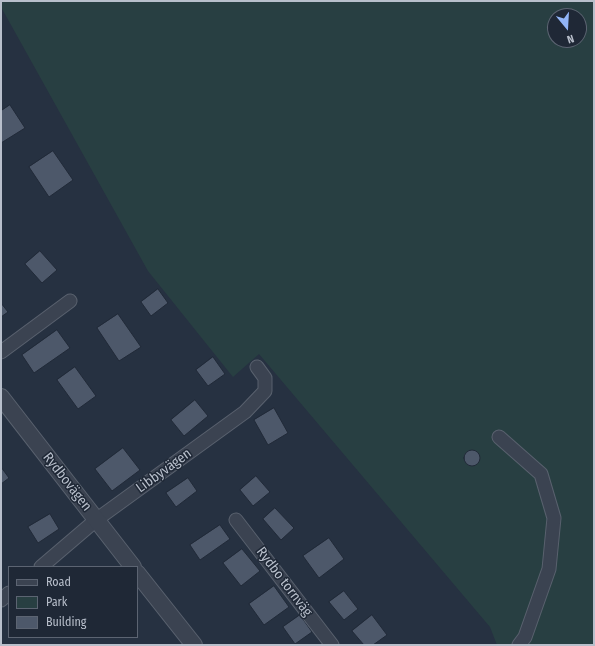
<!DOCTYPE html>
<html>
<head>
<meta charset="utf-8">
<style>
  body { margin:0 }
  #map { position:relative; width:595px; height:646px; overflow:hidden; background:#263141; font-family:"Fira Sans Condensed",sans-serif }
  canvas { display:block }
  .frame { position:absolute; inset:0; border:2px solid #b8bfcb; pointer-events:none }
  .legend { position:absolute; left:8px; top:566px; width:130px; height:72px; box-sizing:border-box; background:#1f2836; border:1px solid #5c6472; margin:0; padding:5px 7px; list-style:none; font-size:12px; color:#b8bfcb }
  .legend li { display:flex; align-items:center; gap:8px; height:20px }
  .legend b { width:20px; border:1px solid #5c6472 }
  .north { position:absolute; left:547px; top:8px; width:40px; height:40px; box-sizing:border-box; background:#1f2836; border:1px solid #5c6472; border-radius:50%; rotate:162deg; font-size:11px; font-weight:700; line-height:16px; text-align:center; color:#b8bfcb }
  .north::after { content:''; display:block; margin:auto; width:14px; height:18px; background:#91b5f7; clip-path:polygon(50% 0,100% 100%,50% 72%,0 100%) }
</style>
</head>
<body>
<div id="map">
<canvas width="595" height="646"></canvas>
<div class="frame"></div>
<ul class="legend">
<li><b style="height:5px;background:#3b4351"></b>Road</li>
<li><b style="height:11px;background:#283f42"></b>Park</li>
<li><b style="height:11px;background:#4d586a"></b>Building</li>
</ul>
<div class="north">N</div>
</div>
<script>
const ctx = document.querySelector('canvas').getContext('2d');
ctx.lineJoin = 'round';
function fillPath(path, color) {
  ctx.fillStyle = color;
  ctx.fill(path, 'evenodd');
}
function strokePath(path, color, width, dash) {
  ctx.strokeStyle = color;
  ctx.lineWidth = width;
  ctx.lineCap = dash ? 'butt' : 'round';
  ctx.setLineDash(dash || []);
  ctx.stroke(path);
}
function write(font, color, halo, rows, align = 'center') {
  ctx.font = font + ' "Fira Sans Condensed",sans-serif';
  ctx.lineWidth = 3;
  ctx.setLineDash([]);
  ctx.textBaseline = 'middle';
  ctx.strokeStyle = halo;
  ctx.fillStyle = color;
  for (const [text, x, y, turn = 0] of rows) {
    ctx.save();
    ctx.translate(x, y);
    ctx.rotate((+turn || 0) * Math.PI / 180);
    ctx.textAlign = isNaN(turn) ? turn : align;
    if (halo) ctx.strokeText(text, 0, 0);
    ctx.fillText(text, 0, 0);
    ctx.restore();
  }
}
fillPath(new Path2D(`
  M1,1H594V645H497L490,627L259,354L233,377L148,271L1,7ZM555,16H579V40H555Z`), '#283f42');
const building = new Path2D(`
  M10,105L25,128L1,143V111Z
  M53,151L73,180L49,197L29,167Z
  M40,251L57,270L42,283L25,264Z
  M158,289L168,303L151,316L141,302Z
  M1,303L8,312L1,317Z
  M118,314L141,347L119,361L97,328Z
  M57,330L70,348L34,373L22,355Z
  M213,357L225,374L208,386L196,370Z
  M75,367L96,396L78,409L57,380Z
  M195,400L208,416L184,436L171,420Z
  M274,408L288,433L268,445L254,420Z
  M123,448L140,470L112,491L95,469Z
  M464 458a8 8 0 1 1 16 0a8 8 0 1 1-16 0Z
  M1,467L9,478L1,484Z
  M256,476L270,492L253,506L240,490Z
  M188,478L197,491L176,507L166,493Z
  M275,508L294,528L281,540L263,519Z
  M50,514L59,529L38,543L28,527Z
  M220,525L230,539L200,560L190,545Z
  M329,538L344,559L319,578L303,556Z
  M242,549L260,571L241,586L223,563Z
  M274,586L289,607L264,625L249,604Z
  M344,591L358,609L344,620L329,602Z
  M300,615L312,632L295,644L283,627Z
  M372,615L387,635L373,645H364L352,631Z`);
fillPath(building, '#4d586a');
strokePath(building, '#212a38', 1);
const minor = new Path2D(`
  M1,352L70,301
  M499,437L541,474L554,518L549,569L525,637L519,645
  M236,520L332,645
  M41,567L96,520L245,412L265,391V378L257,367
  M1,600L9,593`);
const tertiary = new Path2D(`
  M1,397L133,567
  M137,573L194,645`);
strokePath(minor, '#59616e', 15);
strokePath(tertiary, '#59616e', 18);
strokePath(minor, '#3b4351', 13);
strokePath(tertiary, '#3b4351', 16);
write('14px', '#b8bfcb', '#1f2836', [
  ["Libbyvägen",164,471,-36],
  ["Rydbovägen",67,482,52],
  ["Rydbo tornväg",284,582,53]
]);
</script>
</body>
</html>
